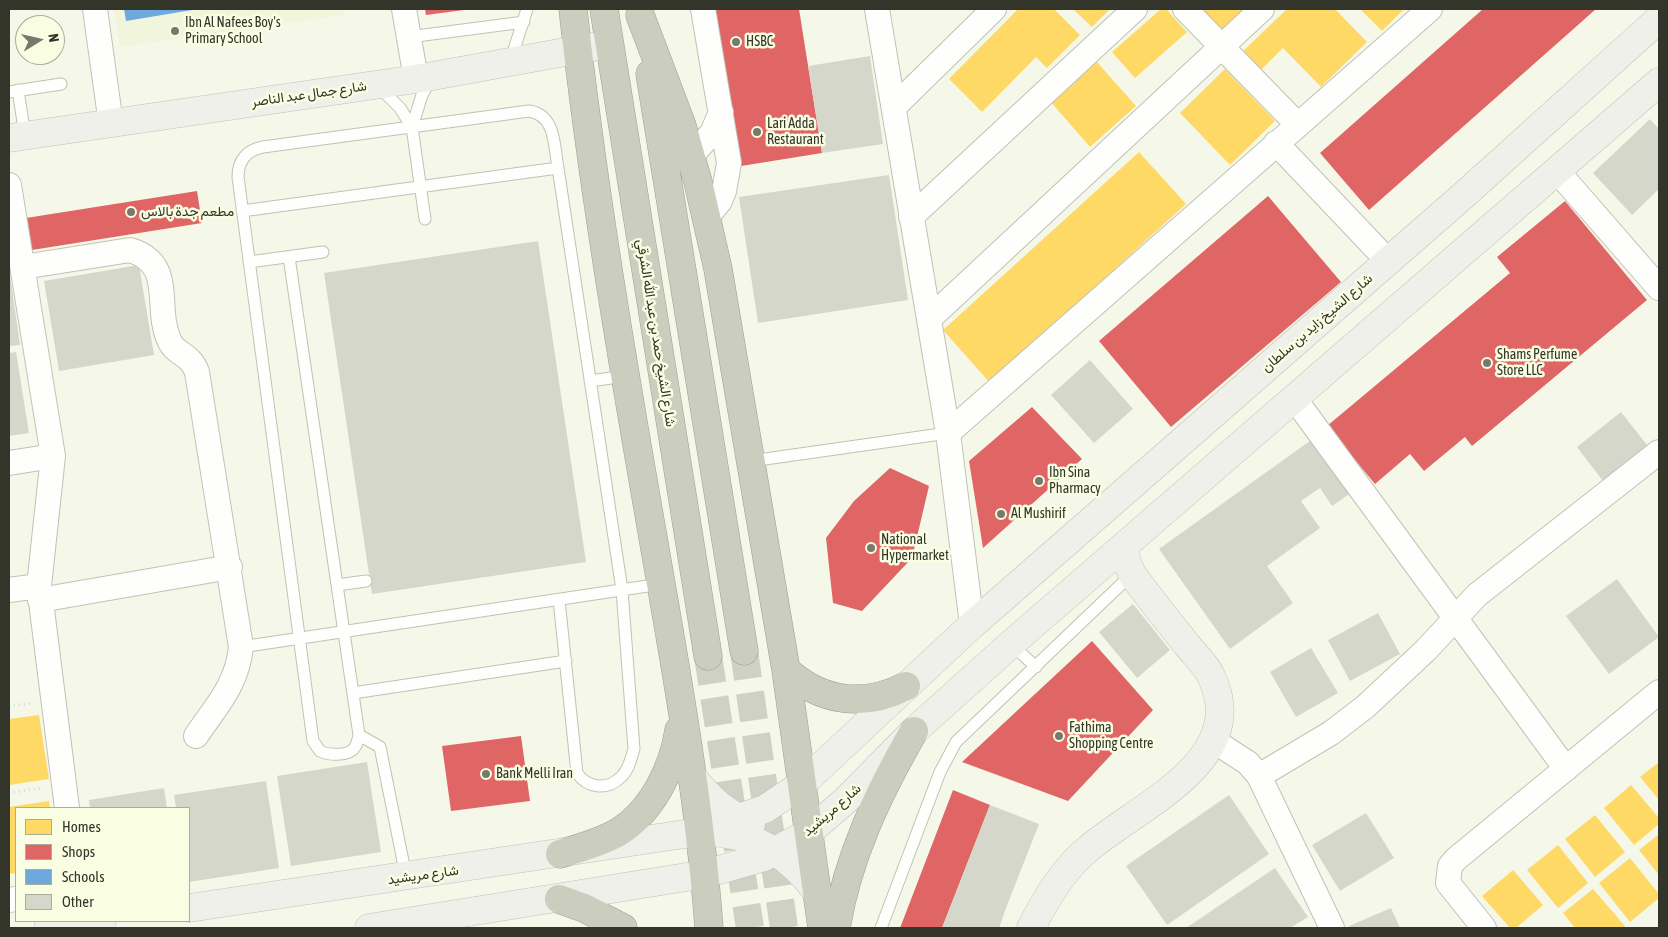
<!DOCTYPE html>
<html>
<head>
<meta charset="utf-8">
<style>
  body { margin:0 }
  #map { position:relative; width:1668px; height:937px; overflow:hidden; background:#f5f8e9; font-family:"Asap Condensed",sans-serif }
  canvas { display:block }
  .frame { position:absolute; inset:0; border:10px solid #33342a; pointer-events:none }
  .legend { position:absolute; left:15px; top:807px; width:175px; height:115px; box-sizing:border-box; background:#f9fee3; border:1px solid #aaad99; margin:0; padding:6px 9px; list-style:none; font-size:15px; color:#33342a }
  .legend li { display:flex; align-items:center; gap:10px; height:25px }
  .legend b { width:25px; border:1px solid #aaad99 }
  .north { position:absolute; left:15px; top:15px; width:50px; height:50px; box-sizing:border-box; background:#f9fee3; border:1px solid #aaad99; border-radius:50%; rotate:81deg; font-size:14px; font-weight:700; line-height:20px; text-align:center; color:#33342a }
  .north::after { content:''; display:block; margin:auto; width:18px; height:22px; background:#77796d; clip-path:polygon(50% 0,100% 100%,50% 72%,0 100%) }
</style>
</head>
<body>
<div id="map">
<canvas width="1668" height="937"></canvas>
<div class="frame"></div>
<ul class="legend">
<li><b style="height:14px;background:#ffd966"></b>Homes</li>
<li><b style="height:14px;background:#e06666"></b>Shops</li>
<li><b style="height:14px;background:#6fa8dc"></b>Schools</li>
<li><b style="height:14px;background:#d5d7cb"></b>Other</li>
</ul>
<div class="north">N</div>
</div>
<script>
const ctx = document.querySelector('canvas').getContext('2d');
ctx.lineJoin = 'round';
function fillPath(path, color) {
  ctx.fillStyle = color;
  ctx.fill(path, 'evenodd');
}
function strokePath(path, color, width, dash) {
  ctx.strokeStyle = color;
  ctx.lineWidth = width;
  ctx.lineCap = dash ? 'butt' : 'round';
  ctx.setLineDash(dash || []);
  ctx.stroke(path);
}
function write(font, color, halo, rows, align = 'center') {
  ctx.font = font + ' "Asap Condensed",Vazirmatn,sans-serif';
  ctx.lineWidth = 5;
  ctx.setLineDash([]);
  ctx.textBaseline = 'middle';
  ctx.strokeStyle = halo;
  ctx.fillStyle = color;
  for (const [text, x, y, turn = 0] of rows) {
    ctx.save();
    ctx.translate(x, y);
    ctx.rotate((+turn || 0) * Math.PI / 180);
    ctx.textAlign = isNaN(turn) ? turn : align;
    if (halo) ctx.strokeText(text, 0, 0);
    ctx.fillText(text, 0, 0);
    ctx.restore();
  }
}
fillPath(new Path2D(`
  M114,9H343L344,15L120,47Z`), '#f0f5db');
fillPath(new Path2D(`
  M1018,9H1054L1080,35L1047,68L1036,57L982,112L949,79Z
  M1073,9H1110L1092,27Z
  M1161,9H1166L1187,32L1135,78L1112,52Z
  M1201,9H1248L1222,33Z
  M1287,9H1335L1367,42L1321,87L1283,48L1258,73L1240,54Z
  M1360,9H1404L1382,31Z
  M1096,61L1136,106L1090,147L1050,101Z
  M1225,69L1275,121L1230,165L1180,113Z
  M1139,152L1186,204L990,383L943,330Z
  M39,715L49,779L9,785V719Z
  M1659,762V800L1640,777Z
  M1631,785L1659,818V824L1634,845L1604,808Z
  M49,801L50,808H16V873L9,874V807Z
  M1595,815L1625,852L1595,877L1565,839Z
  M1659,834V875L1639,850Z
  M1558,845L1588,883L1558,908L1527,870Z
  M1630,858L1659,894V898L1630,922L1599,883Z
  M1513,870L1543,905L1516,928H1510L1482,896Z
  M1593,889L1625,926L1622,928H1575L1563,913Z`), '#ffd966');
fillPath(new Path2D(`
  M425,9H464V10L426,15Z
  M710,9H799L822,153L735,167Z
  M1483,9H1596L1369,210L1320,153Z
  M197,191L202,223L32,250L26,218Z
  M1268,196L1341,282L1171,427L1099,341Z
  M1565,201L1647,300L1472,446L1465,437L1424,471L1410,454L1375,484L1327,426L1510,273L1497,257Z
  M1032,407L1082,459L983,548L969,461Z
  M890,468L929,486L912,558L862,611L833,603L826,538L854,501Z
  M1092,641L1153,710L1068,801L962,762Z
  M521,736L530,801L451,811L442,746Z
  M953,790L990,805L942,928H900Z`), '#e06666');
fillPath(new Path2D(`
  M124,9H192V10L126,21Z`), '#6fa8dc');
fillPath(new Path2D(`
  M870,56L883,144L822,153L808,66Z
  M1650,119L1659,129V189L1632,215L1593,173Z
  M889,175L908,300L758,323L739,197Z
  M538,241L586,562L372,594L324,273Z
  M139,265L154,355L59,371L44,281Z
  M9,268L20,345L9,346Z
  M16,352L29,433L9,436V353Z
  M1090,360L1133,409L1094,443L1051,395Z
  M1621,412L1651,450L1606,485L1577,447Z
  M1314,438L1352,492L1332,506L1320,488L1301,501L1320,528L1267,566L1293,603L1230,649L1159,549Z
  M1617,579L1659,637L1609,674L1566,616Z
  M1133,604L1170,650L1137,678L1099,632Z
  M1378,613L1400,654L1350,681L1328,640Z
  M1311,648L1338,693L1296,717L1270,672Z
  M367,762L381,852L291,866L277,776Z
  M266,781L279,868L189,882V808H176L174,795Z
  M164,788L167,808H90L89,800Z
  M1229,795L1269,854L1167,925L1126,866Z
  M990,805L1039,824L1006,908L999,928H942Z
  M1366,813L1394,858L1340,891L1312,845Z
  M1275,868L1308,917L1290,928H1186Z
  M1391,908L1400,928H1350L1349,926Z`), '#d5d7cb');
strokePath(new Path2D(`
  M744,651L784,928
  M708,656L750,928`), '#ced1c3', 28, [28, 14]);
const lane = new Path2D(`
  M409,37L524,22
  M510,62L527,9
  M379,87L400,108L412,127L425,219
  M18,90L25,135
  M9,92L61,84
  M412,127L422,95L432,78
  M242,211L558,168
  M289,257L359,735C358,739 357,744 355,747C349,757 328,755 320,751L313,741L238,177C238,160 247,150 263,147L529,111C556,115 554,146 558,168L622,590L634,749C631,758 629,770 621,777C607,791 587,788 577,773L559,600
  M249,262L323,252
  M590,381L625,376
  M751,461L948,433
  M337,585L366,581
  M1011,644L1036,667
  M241,647L661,584
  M353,693L566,661
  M359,735L380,747L406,876
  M881,928L940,772L956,742L1132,574`);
const street = new Path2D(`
  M95,9L111,124
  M404,9L416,79
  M703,9L729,163L724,191L720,201L707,217
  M877,9L948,433L972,625
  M1185,9L1297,124
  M894,107L994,9
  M1276,143L1388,261
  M691,156L712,133L721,112
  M1558,172L1659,288
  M9,185L53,456L39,586L67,808
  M911,217L1135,9
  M23,267L130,250C177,264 153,308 170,342C176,355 190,353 197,372L241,647C237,685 217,705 196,736
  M929,319L1262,9
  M1294,398L1566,769
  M948,433L1430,9
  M9,463L53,456
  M9,590L39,586
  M40,600L230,567
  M1214,741L1248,763L1259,776L1332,928
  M1259,776L1331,733L1365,707L1426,650L1477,595L1659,452
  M9,900L16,899
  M1484,928L1448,883L1450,866L1456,859L1659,692`);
const secondary = new Path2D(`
  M9,138L416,79L609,44
  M691,775C708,797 725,813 751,824
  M707,832C754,833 790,855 817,892
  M189,908L698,832L765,809L802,784L972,625L1465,194L1659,19
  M48,928L102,921
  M369,928L705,874L764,857L808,833L847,799L914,731L1011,644L1659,82
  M1031,928C1045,900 1063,869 1088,849C1138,806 1252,760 1211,676C1206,665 1195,655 1188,646C1169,622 1150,599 1132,574L1126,560L1125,545`);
const highway = new Path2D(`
  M573,9C592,182 621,354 651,526C674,659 699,793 709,928
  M604,9L708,656
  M640,15L682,126L698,182L718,269L786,670L822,928
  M650,74L744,651
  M786,670C821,702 864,708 906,686
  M560,854C579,848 599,843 617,833C652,812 673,769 679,730
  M559,899L584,908L623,928
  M836,928C848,856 878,794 914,731`);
strokePath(lane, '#c0c2b6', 13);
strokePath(street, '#c0c2b6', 26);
strokePath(secondary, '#c0c2b6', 29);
strokePath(highway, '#9ea08c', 29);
strokePath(new Path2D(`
  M9,706L33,703
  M9,793L41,788`), '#d7d9d4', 3, [1, 4]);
strokePath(lane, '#fefefc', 11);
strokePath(street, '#fefefc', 24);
strokePath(secondary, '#eef0e9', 28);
strokePath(highway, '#cbcdbe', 28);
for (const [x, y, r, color] of [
  [175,31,5,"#77796d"],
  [736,42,5,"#77796d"],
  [757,132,5,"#77796d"],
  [131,212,5,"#77796d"],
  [1487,363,5,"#77796d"],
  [1039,481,5,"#77796d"],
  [1001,514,5,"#77796d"],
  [871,548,5,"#77796d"],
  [1059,736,5,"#77796d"],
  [486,774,5,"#77796d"]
]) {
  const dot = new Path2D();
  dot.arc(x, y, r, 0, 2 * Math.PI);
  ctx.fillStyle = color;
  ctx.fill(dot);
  strokePath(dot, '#f9fee3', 2);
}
write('14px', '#33342a', '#f9fee3', [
  ["Ibn Al Nafees Boy's",185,23],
  ["Primary School",185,39],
  ["HSBC",746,42],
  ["Lari Adda",767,124],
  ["Restaurant",767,140],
  ["مطعم جدة بالاس",141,212],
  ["Shams Perfume",1497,355],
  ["Store LLC",1497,371],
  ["Ibn Sina",1049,473],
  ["Pharmacy",1049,489],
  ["Al Mushirif",1011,514],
  ["National",881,540],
  ["Hypermarket",881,556],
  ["Fathima",1069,728],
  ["Shopping Centre",1069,744],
  ["Bank Melli Iran",496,774]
], 'left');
write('14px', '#33342a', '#f9fee3', [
  ["شارع جمال عبد الناصر",309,94,-8],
  ["شارع الشيخ زايد بن سلطان",1317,323,-41],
  ["شارع الشيخ حمد بن عبد الله الشرقي",656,333,81],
  ["شارع مريشيد",832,810,-41],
  ["شارع مريشيد",423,875,-8]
]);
</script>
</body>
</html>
